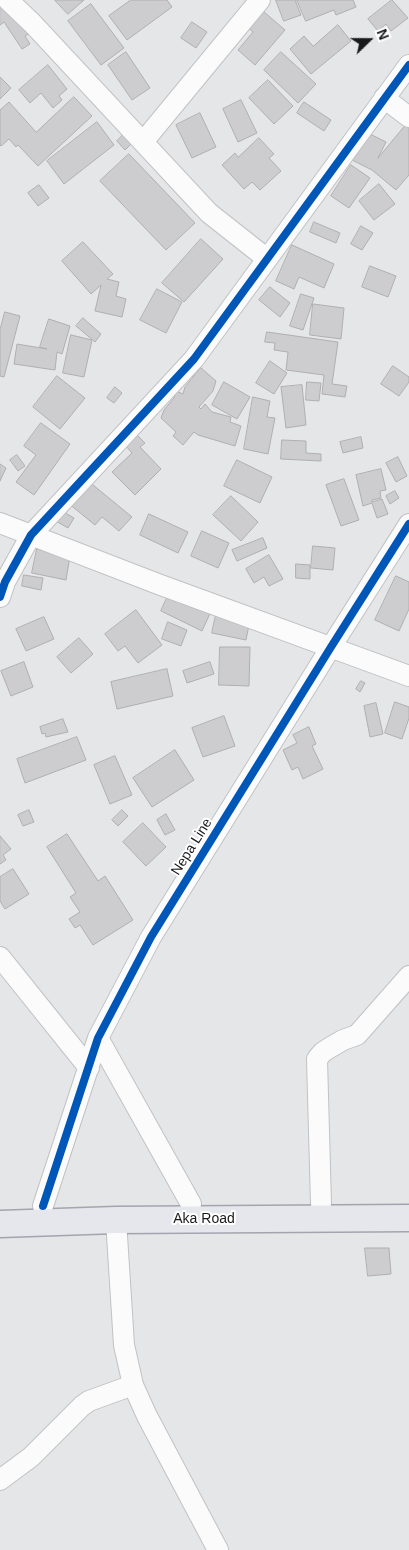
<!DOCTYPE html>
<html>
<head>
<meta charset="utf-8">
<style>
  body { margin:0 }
  #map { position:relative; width:409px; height:1550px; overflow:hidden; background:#e5e6e8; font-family:Helvetica,sans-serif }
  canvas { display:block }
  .north { position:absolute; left:344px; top:15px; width:50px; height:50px; -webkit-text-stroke:4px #fff; paint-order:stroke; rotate:68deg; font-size:14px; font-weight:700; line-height:20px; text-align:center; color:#1a1a1c }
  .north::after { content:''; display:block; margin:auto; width:18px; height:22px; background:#1a1a1c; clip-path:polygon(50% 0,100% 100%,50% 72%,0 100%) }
</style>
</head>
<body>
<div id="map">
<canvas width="409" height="1550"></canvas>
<div class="north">N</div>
</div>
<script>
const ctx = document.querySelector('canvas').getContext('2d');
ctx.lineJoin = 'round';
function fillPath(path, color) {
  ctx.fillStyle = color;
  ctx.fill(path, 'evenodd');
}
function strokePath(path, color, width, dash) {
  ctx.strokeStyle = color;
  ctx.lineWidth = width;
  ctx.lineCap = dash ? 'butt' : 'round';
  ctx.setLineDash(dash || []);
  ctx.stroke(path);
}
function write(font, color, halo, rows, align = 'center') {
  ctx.font = font + ' Helvetica,sans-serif';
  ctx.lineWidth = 4;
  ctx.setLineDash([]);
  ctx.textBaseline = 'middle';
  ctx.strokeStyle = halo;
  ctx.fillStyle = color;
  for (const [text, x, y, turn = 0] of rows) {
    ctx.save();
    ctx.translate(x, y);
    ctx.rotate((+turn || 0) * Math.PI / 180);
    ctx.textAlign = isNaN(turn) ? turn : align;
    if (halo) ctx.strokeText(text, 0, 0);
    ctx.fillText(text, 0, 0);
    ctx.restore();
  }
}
const building = new Path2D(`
  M0,0L30,33L25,36L30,44L22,49L4,22L0,25Z
  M55,0H84L68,14Z
  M131,0H167L172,7L127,40L109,16Z
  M276,0H295L301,15L284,21Z
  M297,0H353L356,7L336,15L334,10L306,21Z
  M392,0L408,18L391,31L386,24L378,31L368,19Z
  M91,4L124,48L101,65L68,21Z
  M256,5L285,30L255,65L238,50L253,32L242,22Z
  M192,22L207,32L196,48L181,38Z
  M338,25L351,41L311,74L290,49L304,36L313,46Z
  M126,52L150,88L132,100L108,65Z
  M281,52L316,84L298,103L264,70Z
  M48,65L67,89L59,96L62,100L53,108L41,93L30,103L19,90Z
  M0,77L11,88L0,99Z
  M268,80L293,106L274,124L249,98Z
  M74,97L92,116L38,166L18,145L16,147L9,139L1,146L0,145V110L9,102L36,132Z
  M241,100L257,133L238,142L223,109Z
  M304,102L331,120L324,131L297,113Z
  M200,113L216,147L192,158L176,125Z
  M409,121V175L396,190L372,170L350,159L364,131L386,142L378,158Z
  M97,122L114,145L64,184L47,161Z
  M127,131L135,140L125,150L117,141Z
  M259,138L274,154L269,158L281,171L260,190L252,182L244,189L222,165L235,153L238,157Z
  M129,154L195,223L166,250L100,181Z
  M351,165L370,178L349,208L331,196Z
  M379,184L395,204L374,220L359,201Z
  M39,185L49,198L38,206L28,193Z
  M314,222L340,233L336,243L310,232Z
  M361,226L373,233L362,250L351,244Z
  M201,239L223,259L184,302L162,283Z
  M83,242L113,274L107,279L119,282L116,296L126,299L122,317L95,311L101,285L91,294L62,261Z
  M292,245L334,264L324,288L299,277L294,289L276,281Z
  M370,266L396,276L388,297L362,287Z
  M270,287L290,303L280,317L259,300Z
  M157,289L182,302L166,333L140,320Z
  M301,294L314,298L303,330L290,326Z
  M313,304L344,308L341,339L310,335Z
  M5,312L20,316L4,377L0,376V330Z
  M83,318L101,334L95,342L76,326Z
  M49,319L70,326L62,354L57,352L55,370L14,364L17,344L47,349L40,347Z
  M267,332L338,342L332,384L347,386L345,397L322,394L324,375L286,370L288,352L274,350L275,343L265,342Z
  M71,335L92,340L84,377L63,373Z
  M270,361L287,373L274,394L256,383Z
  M393,366L409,377V382L399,396L381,384Z
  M201,368L216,381L213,391L199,407L201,409L205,404L212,412L231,417L230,422L241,426L235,446L198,435L194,432L183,445L173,436L176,432L161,418L164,410L174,398L176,391L183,394L185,387Z
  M57,376L85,398L60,429L33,407Z
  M224,382L250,397L237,419L212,405Z
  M307,382L321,383L319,401L306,400Z
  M302,385L306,425L286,428L281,387Z
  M115,387L122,393L114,403L107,398Z
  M253,397L270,401L267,417L275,418L268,454L244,449Z
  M41,423L70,444L34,495L16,482L36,455L24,446Z
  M136,434L145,443L140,447L161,469L135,495L112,472L132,453L125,445Z
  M361,437L363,448L343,453L340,442Z
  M282,440L306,441V453L321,454V461L281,459Z
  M17,455L25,466L18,471L10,460Z
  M398,457L407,476L396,482L386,463Z
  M237,460L272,477L260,503L224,486Z
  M0,464L6,468L0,481Z
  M381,469L386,490L380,491L381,498L372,500V502L382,499L388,514L377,518L372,503L363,506L356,475Z
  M344,479L359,520L341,526L326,485Z
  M87,480L132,517L119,531L102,517L95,525L68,503Z
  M395,491L399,498L390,504L386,496Z
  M231,496L258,522L241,541L213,515Z
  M60,510L74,518L68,528L54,520Z
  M149,514L188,532L178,553L140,535Z
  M202,531L229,543L218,568L191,556Z
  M263,538L267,548L237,561L232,550Z
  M313,546L335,548L333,570L311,568Z
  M37,549L70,556L66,580L32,573Z
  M269,555L283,579L269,586L264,577L254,583L246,569Z
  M296,564L310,565V579L296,578Z
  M24,575L43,578L41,590L22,586Z
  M396,576L409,582V609L399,631L375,620Z
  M172,587L213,607L202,631L161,611Z
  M136,610L162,645L138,663L125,646L118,651L105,634Z
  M217,610L249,625L246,640L212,633Z
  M44,617L54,639L26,651L16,629Z
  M168,622L187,630L181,646L162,639Z
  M79,638L93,654L71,673L57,657Z
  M220,647H250L249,686L219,685Z
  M24,662L33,687L11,696L1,671Z
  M210,662L214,674L187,683L183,671Z
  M167,669L173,696L117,709L111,682Z
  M361,681L365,683L360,692L356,689Z
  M395,702L409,707V718L402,739L385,733Z
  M376,703L383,734L370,737L364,706Z
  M224,716L235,746L203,757L192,728Z
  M63,719L68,732L46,737L45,733L42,734L40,727Z
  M309,727L316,744L312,746L323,769L303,779L298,767L292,770L283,750L297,743L293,735Z
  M77,737L86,760L25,783L17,759Z
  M175,750L194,780L152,807L133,778Z
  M115,756L132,795L110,804L94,765Z
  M29,810L34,822L23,826L18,815Z
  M122,810L128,816L118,826L112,820Z
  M166,814L175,830L165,835L157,820Z
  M143,823L166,847L146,866L123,842Z
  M67,834L98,881L105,876L133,920L93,945L80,925L75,928L69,919L80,912L70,897L76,893L47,847Z
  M0,836L11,849L3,855L6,860L0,864Z
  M13,869L29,894L5,909L0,901V877Z
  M365,1248H389L391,1274L368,1276Z`);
fillPath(building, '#cdcdcf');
strokePath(building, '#afafb1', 1);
const minor = new Path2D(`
  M8,0L33,24L209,213L266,258
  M384,98L409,117
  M143,142L260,0
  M0,523L158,584L409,676
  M0,597L5,582L31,535L194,359L409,65
  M0,957L89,1068
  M98,1038L191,1204
  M321,1204L317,1059L323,1052L331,1047L343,1040L357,1035L409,976
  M43,1206L98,1038L151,937L331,647L409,524
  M116,1220L124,1345L133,1385L147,1416L218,1550
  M0,1480L31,1457L82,1406L89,1401L133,1385`);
const major = new Path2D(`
  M0,1224L116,1220L409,1218`);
strokePath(minor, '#c1c2c3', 22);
strokePath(major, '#a3a4ae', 29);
strokePath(minor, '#fbfbfc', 20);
strokePath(major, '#e6e7ec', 26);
strokePath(new Path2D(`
  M0,597L5,582L31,535L194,359L409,65
  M43,1206L98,1038L151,937L331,647L409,524`), '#0057b8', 8);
write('14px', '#1a1a1c', '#fff', [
  ["Nepa Line",192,847,-58],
  ["Aka Road",204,1219]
]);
</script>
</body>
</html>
